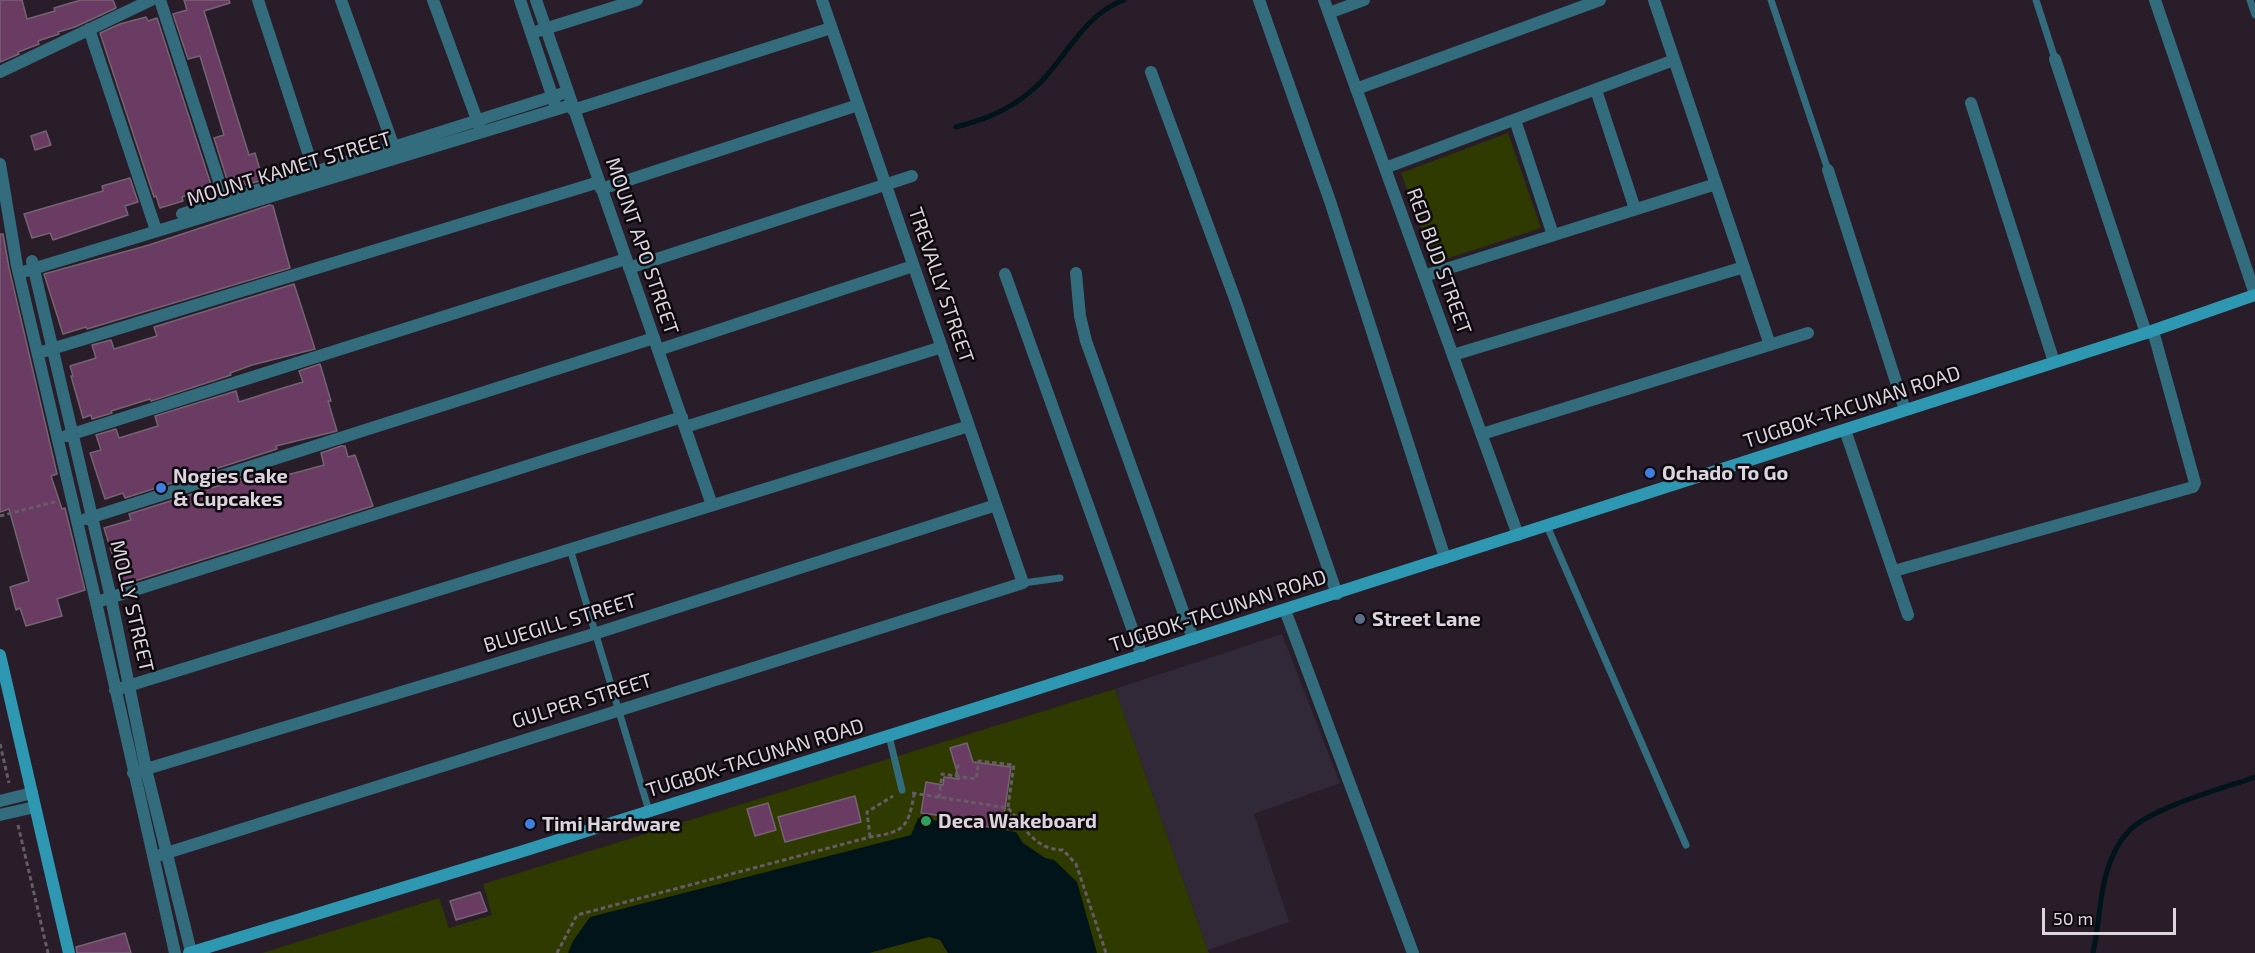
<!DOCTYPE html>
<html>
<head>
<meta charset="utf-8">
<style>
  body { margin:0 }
  #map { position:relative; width:2255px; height:953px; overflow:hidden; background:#281d29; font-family:"Exo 2",sans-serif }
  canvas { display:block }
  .scale { position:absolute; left:2042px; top:908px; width:134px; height:27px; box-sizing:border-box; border:3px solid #ddd5de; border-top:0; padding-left:8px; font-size:18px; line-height:21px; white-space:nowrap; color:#ddd5de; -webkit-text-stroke:4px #0e090e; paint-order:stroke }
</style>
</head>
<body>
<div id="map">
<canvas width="2255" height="953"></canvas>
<div class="scale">50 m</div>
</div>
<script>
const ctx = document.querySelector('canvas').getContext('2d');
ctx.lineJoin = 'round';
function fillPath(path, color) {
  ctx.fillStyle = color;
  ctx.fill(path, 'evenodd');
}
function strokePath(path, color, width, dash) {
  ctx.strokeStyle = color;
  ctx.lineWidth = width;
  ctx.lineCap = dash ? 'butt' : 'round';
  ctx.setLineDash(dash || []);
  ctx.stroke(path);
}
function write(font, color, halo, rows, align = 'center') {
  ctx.font = font + ' "Exo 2",sans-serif';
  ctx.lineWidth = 5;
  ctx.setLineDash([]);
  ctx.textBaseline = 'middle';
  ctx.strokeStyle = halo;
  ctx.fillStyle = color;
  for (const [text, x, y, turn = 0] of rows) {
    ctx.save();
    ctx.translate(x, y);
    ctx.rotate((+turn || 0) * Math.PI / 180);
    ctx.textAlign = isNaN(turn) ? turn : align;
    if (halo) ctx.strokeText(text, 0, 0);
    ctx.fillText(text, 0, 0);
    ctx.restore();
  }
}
fillPath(new Path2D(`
  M1282,634L1340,783L1254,814L1289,922L1208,950L1115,689Z`), '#312937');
fillPath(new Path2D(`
  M1508,133L1541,228L1434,263L1401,173Z
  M1115,689L1209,953H262L439,898L449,928L492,915L483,884Z`), '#2f3a00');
fillPath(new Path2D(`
  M918,818L1016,832L1023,843L1045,858L1054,860L1077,882L1097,953H948L940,940L929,937L869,953H568L573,941L590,917L911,835Z`), '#00141a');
strokePath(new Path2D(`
  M956,127C990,118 1014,108 1040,83C1068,54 1085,14 1124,0
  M2093,953C2099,926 2099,898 2107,871C2111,858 2119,841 2129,831C2150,808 2224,788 2255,777`), '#00141a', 5);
const building = new Path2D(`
  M0,0H22L27,19L55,11L54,8L81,0H113L116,8L75,27L58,32L59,34L38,41L39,44L18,52L19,54L0,62Z
  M184,0H229L230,3L204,11L249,155L255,153L263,180L245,185L244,182L230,186L228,183L214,138L224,135L200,56L188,59L173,14L187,10Z
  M146,17L148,21L157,18L212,188L182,197L183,201L160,208L156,196L154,197L100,33L120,24Z
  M46,131L51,145L35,150L31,136Z
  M130,178L138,202L125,206L128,215L53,240L50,233L32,238L24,214L103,191L102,186Z
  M270,205L273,206L290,268L87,329L86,327L63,334L44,274L149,245Z
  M0,234H3L9,268L57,474L51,476L62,509L65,508L85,590L57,599L62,616L26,626L20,608L16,610L10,587L29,581L9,509L0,512Z
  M294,284L315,349L252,365L230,373L231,375L151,401L150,399L111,411L112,413L92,419L91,415L83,418L71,376H73L70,366L96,358L92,345L111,340L114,349L157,336L154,327Z
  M320,364L331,401H328L337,431L276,446L277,449L125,498L123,493L105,499L90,453L101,450L96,435L116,429L119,438L158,426L155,416L236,391L239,402L283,388L303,382L299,371Z
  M341,446H345L348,457L355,455L373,506L122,585L104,528L131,520L129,514L262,472L265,481L324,465L321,453Z
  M967,743L973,762L1011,767L1004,815H1010L1008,829L964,824L965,819L921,813L926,782L943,785L944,777L959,779L950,748Z
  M855,796L861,822L785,842L778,817Z
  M768,803L776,830L755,836L747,809Z
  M480,892L487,911L456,920L450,901Z
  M125,933L131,953H77L76,947Z`);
fillPath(building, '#6a3c64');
strokePath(building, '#746471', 1.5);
strokePath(new Path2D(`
  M0,516L58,501
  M0,744L9,783
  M956,776L959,761
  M912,793L1008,808C1026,828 1033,849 1063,850L1076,864L1106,953
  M939,798L942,774L976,779L979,761L1014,765L1008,807
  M18,825L48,953
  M870,837L867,812L893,796
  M557,953L577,915L870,837C904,832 908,828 914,795`), '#665c67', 3, [4.5, 3]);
strokePath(new Path2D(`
  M1771,0L1828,170
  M2036,0L2055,59
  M2250,0L2255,15
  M1547,526L1686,845
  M570,549L649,811
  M1023,583L1060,578
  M889,736L902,790`), '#326c7d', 7);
strokePath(new Path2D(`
  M160,0L225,200L231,202
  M258,0L316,177
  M341,0L396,153
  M433,0L480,128
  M520,0L555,104
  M536,0L712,505
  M1259,0L1330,201L1445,558
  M1324,0L1518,535
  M1654,0L1770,345
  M2155,0L2255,294
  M1329,13L1364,0
  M89,29L156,230
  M538,31L637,0
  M2055,59L2146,333
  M0,72L151,0
  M1151,72L1235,299L1337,594
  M1356,89L1600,0
  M1596,90L1635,209
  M1971,103L2054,362
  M573,110L831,28
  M1515,120L1553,235
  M0,164L17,266L96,602L175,953
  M1385,168L1674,60
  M1828,170L1905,410
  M601,189L858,105
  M182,214L567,92
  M32,261L111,598L146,769L191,952
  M629,268L912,176
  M26,271L571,105
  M1076,273L1080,316L1086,341L1193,639
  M1005,274L1142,656
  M1424,276L1716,184
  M658,350L913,266
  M45,351L599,182
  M1453,355L1744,267
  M685,427L942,347
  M1845,430L1908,615
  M1482,434L1808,333
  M66,436L626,259
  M86,519L654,338
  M1894,571L2193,487L2195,483L2153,331
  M103,600L682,417
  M1285,610L1413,953
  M115,690L969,426
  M133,773L597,633L996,505
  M0,801L32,793
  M0,815L35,807
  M154,857L1023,583L822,0`), '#326c7d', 12);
strokePath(new Path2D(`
  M0,655L69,953
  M189,953L520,852L1027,692L2146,333L2255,295`), '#2e97b2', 12);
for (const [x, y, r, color] of [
  [1650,473,6,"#3f7fe0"],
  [161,488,6,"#3f7fe0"],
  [1360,619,6,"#5c6f8a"],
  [926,821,6,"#2e9e5b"],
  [530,824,6,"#3f7fe0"]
]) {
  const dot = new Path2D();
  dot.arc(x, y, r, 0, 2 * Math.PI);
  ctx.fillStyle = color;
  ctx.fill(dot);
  strokePath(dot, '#0e090e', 2);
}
write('20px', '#ddd5de', '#0e090e', [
  ["MOUNT KAMET STREET",289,169,-17],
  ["MOUNT APO STREET",642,246,71],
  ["RED BUD STREET",1439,261,70],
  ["TREVALLY STREET",941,285,71],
  ["TUGBOK-TACUNAN ROAD",1852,407,-18],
  ["MOLLY STREET",132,606,77],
  ["TUGBOK-TACUNAN ROAD",1218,611,-18],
  ["BLUEGILL STREET",560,623,-17],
  ["GULPER STREET",582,701,-17],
  ["TUGBOK-TACUNAN ROAD",755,758,-17]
]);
write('bold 20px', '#ddd5de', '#0e090e', [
  ["Ochado To Go",1662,473],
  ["Nogies Cake",173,476],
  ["& Cupcakes",173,499],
  ["Street Lane",1372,619],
  ["Deca Wakeboard",938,821],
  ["Timi Hardware",542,824]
], 'left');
</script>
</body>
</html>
